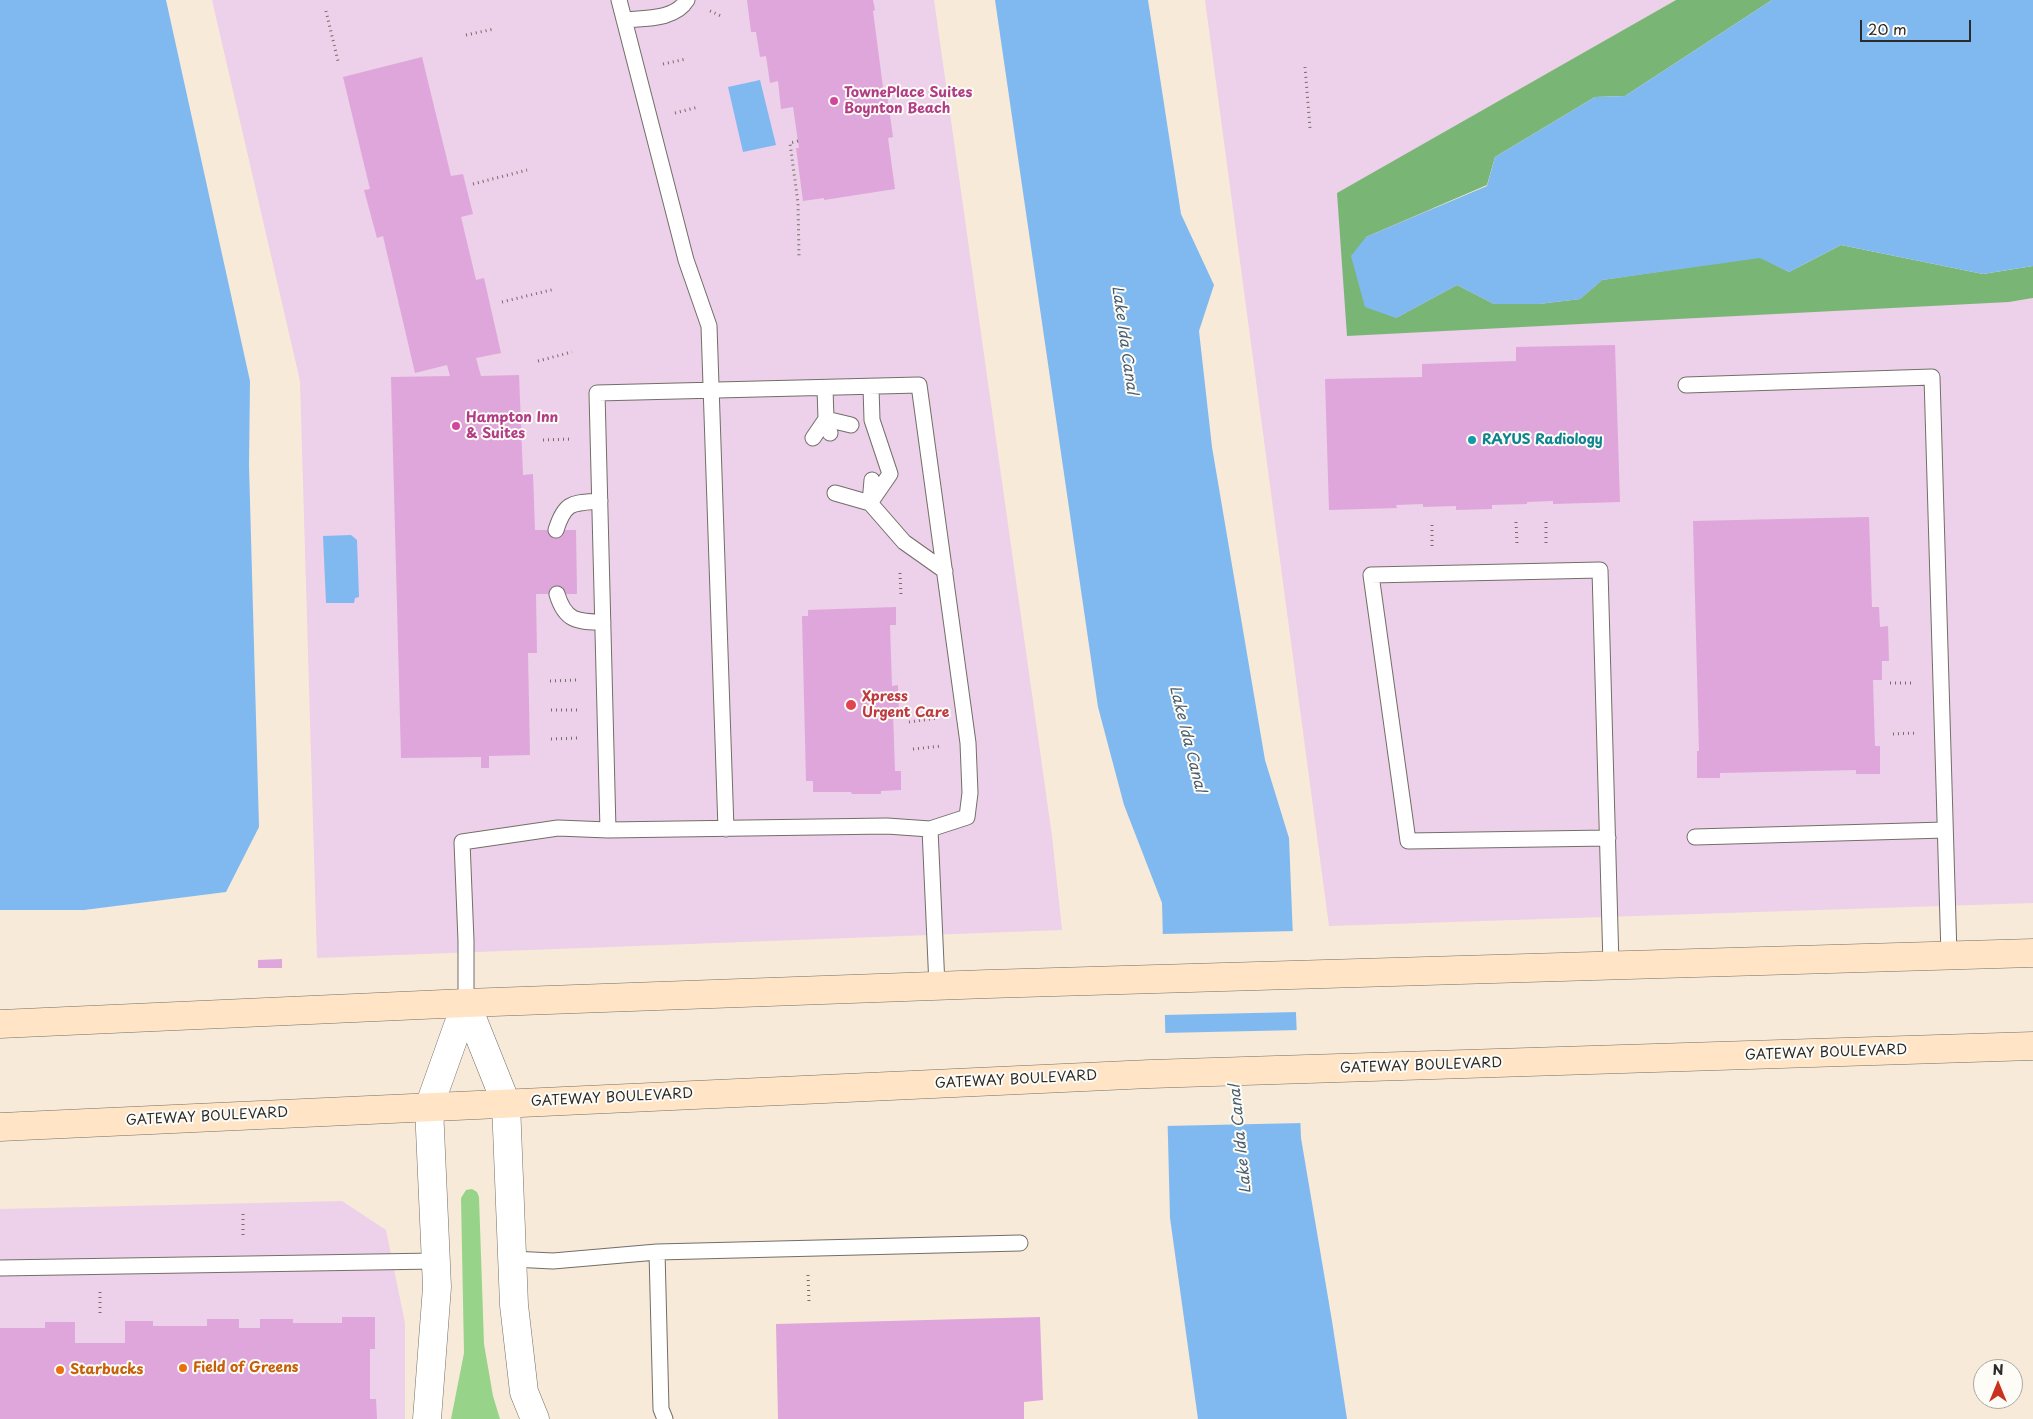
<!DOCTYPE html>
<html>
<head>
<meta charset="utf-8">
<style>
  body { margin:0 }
  #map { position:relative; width:2033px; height:1419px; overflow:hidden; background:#f8ead8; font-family:"Playpen Sans",sans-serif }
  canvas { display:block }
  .north { position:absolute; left:1973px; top:1359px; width:50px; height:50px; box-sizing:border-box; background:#fdfcf7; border:1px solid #a9a8a5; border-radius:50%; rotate:0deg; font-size:14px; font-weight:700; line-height:20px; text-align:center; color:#2b2b2b }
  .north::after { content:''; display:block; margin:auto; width:18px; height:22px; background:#c8321e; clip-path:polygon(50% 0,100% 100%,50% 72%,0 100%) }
  .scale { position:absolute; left:1860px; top:20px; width:111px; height:22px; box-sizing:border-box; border:2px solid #2b2b2b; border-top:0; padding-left:6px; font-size:15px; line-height:18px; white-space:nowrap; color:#2b2b2b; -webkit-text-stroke:4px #fdfcf7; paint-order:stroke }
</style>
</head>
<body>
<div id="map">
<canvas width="2033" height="1419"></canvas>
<div class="north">N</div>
<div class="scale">20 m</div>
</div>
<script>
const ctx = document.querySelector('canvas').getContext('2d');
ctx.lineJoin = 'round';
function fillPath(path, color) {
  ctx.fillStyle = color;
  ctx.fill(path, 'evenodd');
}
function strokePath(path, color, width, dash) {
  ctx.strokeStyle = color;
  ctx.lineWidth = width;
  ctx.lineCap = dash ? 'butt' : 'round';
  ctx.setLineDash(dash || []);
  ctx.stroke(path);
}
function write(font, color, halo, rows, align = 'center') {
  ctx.font = font + ' "Playpen Sans",sans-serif';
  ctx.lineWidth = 4;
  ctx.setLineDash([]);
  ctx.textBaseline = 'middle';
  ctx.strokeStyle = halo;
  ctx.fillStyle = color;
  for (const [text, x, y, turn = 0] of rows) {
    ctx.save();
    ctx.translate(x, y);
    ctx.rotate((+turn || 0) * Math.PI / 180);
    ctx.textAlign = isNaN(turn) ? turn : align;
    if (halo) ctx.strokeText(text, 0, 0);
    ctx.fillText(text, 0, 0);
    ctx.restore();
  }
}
fillPath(new Path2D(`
  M212,0H934L1052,836L1062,930L317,958L300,381Z
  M1205,0H1676L1338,193L2009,302L2033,298V903L1329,926Z
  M342,1201L386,1230L405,1323V1419H0V1209Z`), '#edd0e9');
fillPath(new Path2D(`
  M472,1189L477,1192L479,1197L484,1344L493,1396L500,1419H451L464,1353L461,1198L466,1190Z`), '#97d489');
fillPath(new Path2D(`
  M1676,0H1772L1625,96L1595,97L1495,157L1487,185L1366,237L1396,318L1457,285L1494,304H1539L1580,299L1602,280L1760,257L1789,272L1841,245L1983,274L2033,266V298L2009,302L1347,336L1337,193Z`), '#79b675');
fillPath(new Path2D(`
  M0,0H166L250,381L249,465L259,827L226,892L84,910H0Z
  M995,0H1148L1181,214L1214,285L1199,331L1212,447L1265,760L1289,838L1301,1138L1332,1321L1347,1419H1198L1170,1218L1162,903L1124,805L1098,707Z
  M1772,0H2033V266L1983,274L1841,245L1789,272L1760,258L1602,280L1580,299L1539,304H1494L1457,285L1396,318L1365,307L1351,256L1366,237L1487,186L1495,157L1595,97L1625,96Z
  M760,80L776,145L743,152L728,87Z
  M351,535L357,540L359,597L355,598L354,603H326L323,536Z`), '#80b9f0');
fillPath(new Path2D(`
  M1296,931L1299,1012L1163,1015L1161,934Z
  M1300,1030L1303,1123L1165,1126L1163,1033Z`), '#f8ead8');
fillPath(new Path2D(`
  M747,0H873L875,10L873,11L884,95L887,94L893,137L888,138L895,189L824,200V198L803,201L796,148H799L793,107L781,109L778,81L770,83L766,56L760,57L756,32H751Z
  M422,57L451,176L463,174L473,214L461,217L476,280L484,278L501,353L476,358L479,369L481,376L519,375L523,475L533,474L535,530H576L577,594H536L537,653H528L530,755L489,756V768H481V757L401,758L391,377L450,376L447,365L415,373L383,236L377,238L364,190L370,189L343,77Z
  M1615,345L1620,502L1553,504V501L1527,502V504L1492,505V509L1456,510V506L1423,507V504L1396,505L1397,508L1329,510L1325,379L1422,377V364L1516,361V347Z
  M1869,517L1872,607H1879L1880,627L1888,626L1889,661H1882V680H1873L1875,746H1880V774H1856V770L1720,773V778H1697V751H1699L1693,521Z
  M896,607V625H890L892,686L898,685L899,714H893L895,771H901V790L881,791V794H852L851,792H813V781H806L802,616H808V610Z
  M282,959V968H258V960Z
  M342,1317H375V1349H370V1399H376L377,1419H0V1328H45V1322H75V1343H125V1321H153V1326H207V1319H239V1328H260V1319H293V1323H342Z
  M1040,1317L1043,1400L1024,1402V1419H778L776,1324Z`), '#dfa6db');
const service = new Path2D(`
  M619,0L686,260L709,326L726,829
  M624,20C645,18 675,20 687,0
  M1686,385L1932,377L1949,955
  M825,388L826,419L830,433
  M826,419L851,425
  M813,438L826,419
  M872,480L870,503L904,542L945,571
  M835,493L870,503
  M870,503L890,474L872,420L871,387
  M556,530C565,501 573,503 600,501
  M557,594C565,621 577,622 603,622
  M930,829L937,986
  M1695,837L1945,830
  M1608,838L1408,841L1371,575L1600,570L1611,965
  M466,1003V941L462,842L558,828L608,830L887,826L930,829L967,817L970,793L968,743L919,385L597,393L608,830
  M657,1252L661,1409L665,1419
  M512,1259L553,1261L657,1252L1020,1243
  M0,1268L435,1261`);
const minor = new Path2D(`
  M466,1003L506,1103L514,1305L524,1392L535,1419
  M427,1419L437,1287L429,1107L466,1003`);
const secondary = new Path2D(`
  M0,1024L466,1003L988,984L2033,953
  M0,1127L1150,1074L2033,1046`);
strokePath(service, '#736e68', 17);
strokePath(minor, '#736e68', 29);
strokePath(secondary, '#736e68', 29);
strokePath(new Path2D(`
  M326,11L338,61
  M710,11L721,16
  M466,35L494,29
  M663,64L686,59
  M1305,67L1310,128
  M675,113L698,107
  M798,141L790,143L798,203L799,256
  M473,184L527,170
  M502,302L555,289
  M538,361L572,352
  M543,440L572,439
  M1516,522L1517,544
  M1546,522V544
  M1432,525V546
  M900,573L901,596
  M550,681L577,680
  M1890,683H1915
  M551,710H578
  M909,722L938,718
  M1893,734L1917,733
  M551,739L578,738
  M913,749L942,746
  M243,1214V1238
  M808,1275L809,1302
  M100,1292V1314`), '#736e68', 3, [1, 4]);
strokePath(service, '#fff', 15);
strokePath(minor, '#fff', 28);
strokePath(secondary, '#ffe4c6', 28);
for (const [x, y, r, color] of [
  [834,101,5,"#d1479c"],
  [456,426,5,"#d1479c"],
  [1472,440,5,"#0f9aa8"],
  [851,705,6,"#e0444e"],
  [183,1368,5,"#e8710a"],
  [60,1370,5,"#e8710a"]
]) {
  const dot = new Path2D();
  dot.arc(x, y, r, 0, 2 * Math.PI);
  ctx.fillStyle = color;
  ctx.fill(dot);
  strokePath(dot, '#fdfcf7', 2);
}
write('bold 14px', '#b23c85', '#fdfcf7', [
  ["TownePlace Suites",844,93],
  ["Boynton Beach",844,109],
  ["Hampton Inn",466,418],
  ["& Suites",466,434]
], 'left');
write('bold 14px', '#0d838f', '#fdfcf7', [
  ["RAYUS Radiology",1482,440]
], 'left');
write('bold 14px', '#be3a42', '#fdfcf7', [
  ["Xpress",862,697],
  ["Urgent Care",862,713]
], 'left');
write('14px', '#2b2b2b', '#fdfcf7', [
  ["GATEWAY BOULEVARD",1826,1053,-2],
  ["GATEWAY BOULEVARD",1421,1066,-2],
  ["GATEWAY BOULEVARD",1016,1080,-3],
  ["GATEWAY BOULEVARD",612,1098,-3],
  ["GATEWAY BOULEVARD",207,1117,-3]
]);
write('bold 14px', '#c56008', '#fdfcf7', [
  ["Field of Greens",193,1368],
  ["Starbucks",70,1370]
], 'left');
write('italic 15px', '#495d70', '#fdfcf7', [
  ["Lake Ida Canal",1124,340,82],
  ["Lake Ida Canal",1187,739,76],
  ["Lake Ida Canal",1241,1139,-96]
]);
</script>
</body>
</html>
